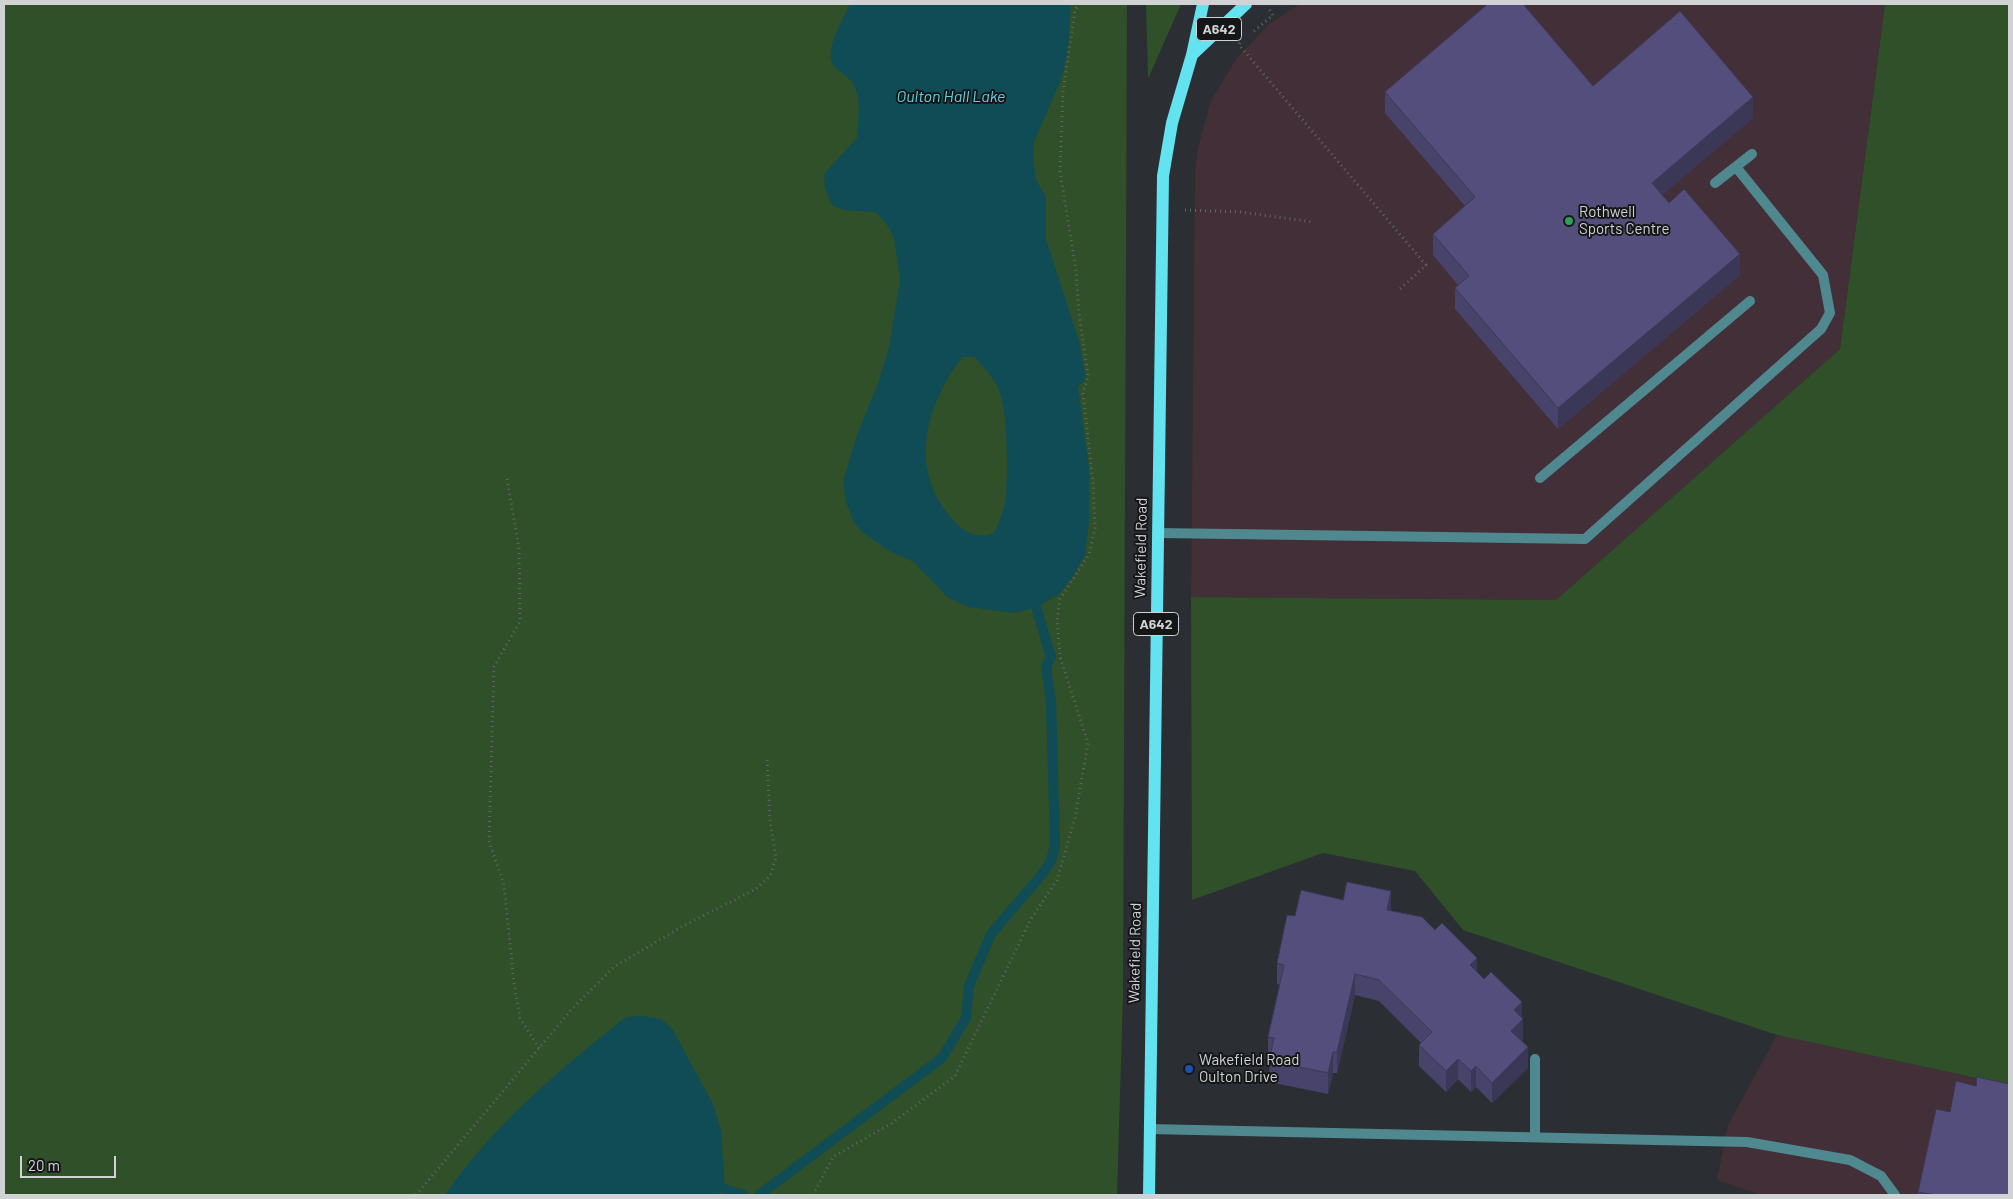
<!DOCTYPE html>
<html>
<head>
<meta charset="utf-8">
<style>
  body { margin:0 }
  #map { position:relative; width:2013px; height:1199px; overflow:hidden; background:#2b2e32; font-family:Barlow,sans-serif }
  canvas { display:block }
  .frame { position:absolute; inset:0; border:5px solid #d0d2d4; pointer-events:none }
  .scale { position:absolute; left:20px; top:1156px; width:96px; height:22px; box-sizing:border-box; border:2px solid #d0d2d4; border-top:0; padding-left:6px; font-size:15px; line-height:18px; white-space:nowrap; color:#d0d2d4; -webkit-text-stroke:4px #151618; paint-order:stroke }
</style>
</head>
<body>
<div id="map">
<canvas width="2013" height="1199"></canvas>
<div class="frame"></div>
<div class="scale">20 m</div>
</div>
<script>
const ctx = document.querySelector('canvas').getContext('2d');
ctx.lineJoin = 'round';
function fillPath(path, color) {
  ctx.fillStyle = color;
  ctx.fill(path, 'evenodd');
}
function strokePath(path, color, width, dash) {
  ctx.strokeStyle = color;
  ctx.lineWidth = width;
  ctx.lineCap = dash ? 'butt' : 'round';
  ctx.setLineDash(dash || []);
  ctx.stroke(path);
}
function write(font, color, halo, rows, align = 'center') {
  ctx.font = font + ' Barlow,sans-serif';
  ctx.lineWidth = 4;
  ctx.setLineDash([]);
  ctx.textBaseline = 'middle';
  ctx.strokeStyle = halo;
  ctx.fillStyle = color;
  for (const [text, x, y, turn = 0] of rows) {
    ctx.save();
    ctx.translate(x, y);
    ctx.rotate((+turn || 0) * Math.PI / 180);
    ctx.textAlign = isNaN(turn) ? turn : align;
    if (halo) ctx.strokeText(text, 0, 0);
    ctx.fillText(text, 0, 0);
    ctx.restore();
  }
}
fillPath(new Path2D(`
  M1300,4H1885L1840,349L1556,600L1191,597L1195,171L1198,147L1211,101L1236,59L1269,24Z
  M1777,1035L2009,1085V1195H1762L1717,1180L1728,1125Z`), '#422f37');
fillPath(new Path2D(`
  M4,4H1127L1123,996L1117,1195H4Z
  M1146,4H1181L1148,79Z
  M1885,4H2009V1085L1777,1035L1463,930L1415,871L1323,853L1192,900L1191,597L1556,600L1840,349Z`), '#2f5028');
fillPath(new Path2D(`
  M850,4H1071L1068,51L1061,80L1034,142L1033,159L1036,180L1046,197V239L1079,341L1086,378L1078,387L1089,468V522L1085,555L1073,577L1058,595L1036,607L1015,613L968,607L947,597L914,562L891,552L862,532L854,523L846,502L843,481L857,435L878,383L889,348L900,280L894,238L886,223L875,212L844,210L832,205L825,189L824,174L857,138C858,122 862,98 853,84C848,74 832,70 831,59C829,41 843,19 850,4ZM962,357H974C984,367 993,377 999,390C1008,411 1008,473 1006,497C1005,509 999,522 994,533C978,539 966,534 954,521C907,470 925,407 962,357Z
  M642,1016L661,1019L673,1030L714,1106L721,1131L725,1189L718,1195H445C493,1125 560,1069 626,1017Z`), '#104c55');
strokePath(new Path2D(`
  M725,1189L743,1195
  M759,1195L942,1058L966,1018L969,986L991,934L1043,873L1051,861L1055,845L1051,702L1046,666L1051,657L1036,607`), '#104c55', 10);
strokePath(new Path2D(`
  M1254,31L1273,15L1268,7
  M1240,43L1239,45L1426,265L1400,289
  M1185,210L1241,212L1313,222
  M507,479L519,548L520,621L494,667L489,841L504,885L514,983L520,1018L539,1048
  M416,1195L571,1010L614,967L683,926L756,889L770,876L776,858L770,820L767,758
  M813,1195L833,1157L892,1123L955,1076L1031,919L1057,880L1075,818L1088,743L1060,657L1057,620L1060,599L1089,554L1095,528L1093,482L1083,393L1088,376L1079,314L1076,271L1060,171L1063,92L1075,10L1079,4`), '#636669', 3, [1, 4]);
strokePath(new Path2D(`
  M1715,183L1752,154
  M1540,478L1750,301
  M1158,533L1585,539L1821,329L1830,313L1823,275L1736,167
  M1535,1059V1137
  M1149,1129L1747,1142L1850,1160L1881,1176L1895,1195`), '#4f888e', 10);
strokePath(new Path2D(`
  M1192,55L1246,4
  M1149,1195L1163,176L1172,123L1192,55L1203,4`), '#62e3ef', 12);
fillPath(new Path2D(`
  M1593,86L1753,118L1662,195L1669,203L1740,275L1558,429L1455,309V288L1458,285L1433,255V234L1465,206L1385,113V92Z
  M1391,910L1477,973L1522,1017L1523,1040L1522,1041L1528,1068L1492,1103L1476,1087L1471,1092L1458,1079L1446,1092L1419,1066V1045L1421,1043L1379,1001L1355,995L1337,1073H1333L1328,1094L1269,1082L1270,1058H1268V1037L1280,985L1277,984V963L1295,916Z
  M1918,1192L2009,1195H1918Z`), '#48436b');
fillPath(new Path2D(`
  M1753,97V118L1652,204V183Z
  M1740,254V275L1558,429V408Z
  M1391,891V912L1387,910Z
  M1477,958V979L1470,965Z
  M1355,974V995L1337,1073V1052Z
  M1522,1002V1021L1523,1019V1040L1511,1052V1031L1514,1010Z
  M1528,1047V1068L1492,1103V1083Z
  M1333,1052V1073L1328,1094V1073Z
  M1458,1059V1079L1446,1092V1071Z
  M1476,1066V1087L1471,1092V1071Z`), '#3b3757');
const building = new Path2D(`
  M1488,4H1523L1593,86L1680,11L1753,97L1652,183L1669,203L1684,189L1740,254L1558,408L1455,288L1469,276L1433,234L1475,197L1385,92Z
  M1347,882L1391,891L1387,910L1422,917L1435,930L1442,923L1477,958L1470,965L1484,979L1491,972L1522,1002L1514,1010L1523,1019L1511,1031L1528,1047L1492,1083L1476,1066L1471,1071L1458,1059L1446,1071L1419,1045L1432,1032L1379,980L1355,974L1337,1052H1333L1328,1073L1269,1061L1274,1038L1268,1037L1284,965L1277,963L1287,915L1295,916L1301,890L1343,900Z
  M1977,1077L2009,1084V1195H1936L1918,1192L1936,1109L1950,1112L1956,1081L1976,1086Z`);
fillPath(building, '#544e7c');
strokePath(building, '#3b3757', 1);
for (const [x, y, r, color] of [
  [1569,221,5,"#2e9e5b"],
  [1189,1069,5,"#1a4fb4"]
]) {
  const dot = new Path2D();
  dot.arc(x, y, r, 0, 2 * Math.PI);
  ctx.fillStyle = color;
  ctx.fill(dot);
  strokePath(dot, '#151618', 2);
}
for (const [x, y, w] of [
  [1219,29,45],
  [1156,624,45]
]) {
  const box = new Path2D();
  box.roundRect(x - w / 2, y - 11.5, w, 23, 4);
  ctx.fillStyle = '#151618';
  ctx.fill(box);
  strokePath(box, '#d0d2d4', 1);
}
write('bold 14px', '#d0d2d4', null, [
  ["A642",1219,29],
  ["A642",1156,624]
]);
write('15px', '#d0d2d4', '#151618', [
  ["Rothwell",1579,212],
  ["Sports Centre",1579,229],
  ["Wakefield Road",1199,1060],
  ["Oulton Drive",1199,1077]
], 'left');
write('15px', '#d0d2d4', '#151618', [
  ["Wakefield Road",1141,548,-89],
  ["Wakefield Road",1135,953,-89]
]);
write('italic 16px', '#60d1e2', '#151618', [
  ["Oulton Hall Lake",951,97]
]);
</script>
</body>
</html>
